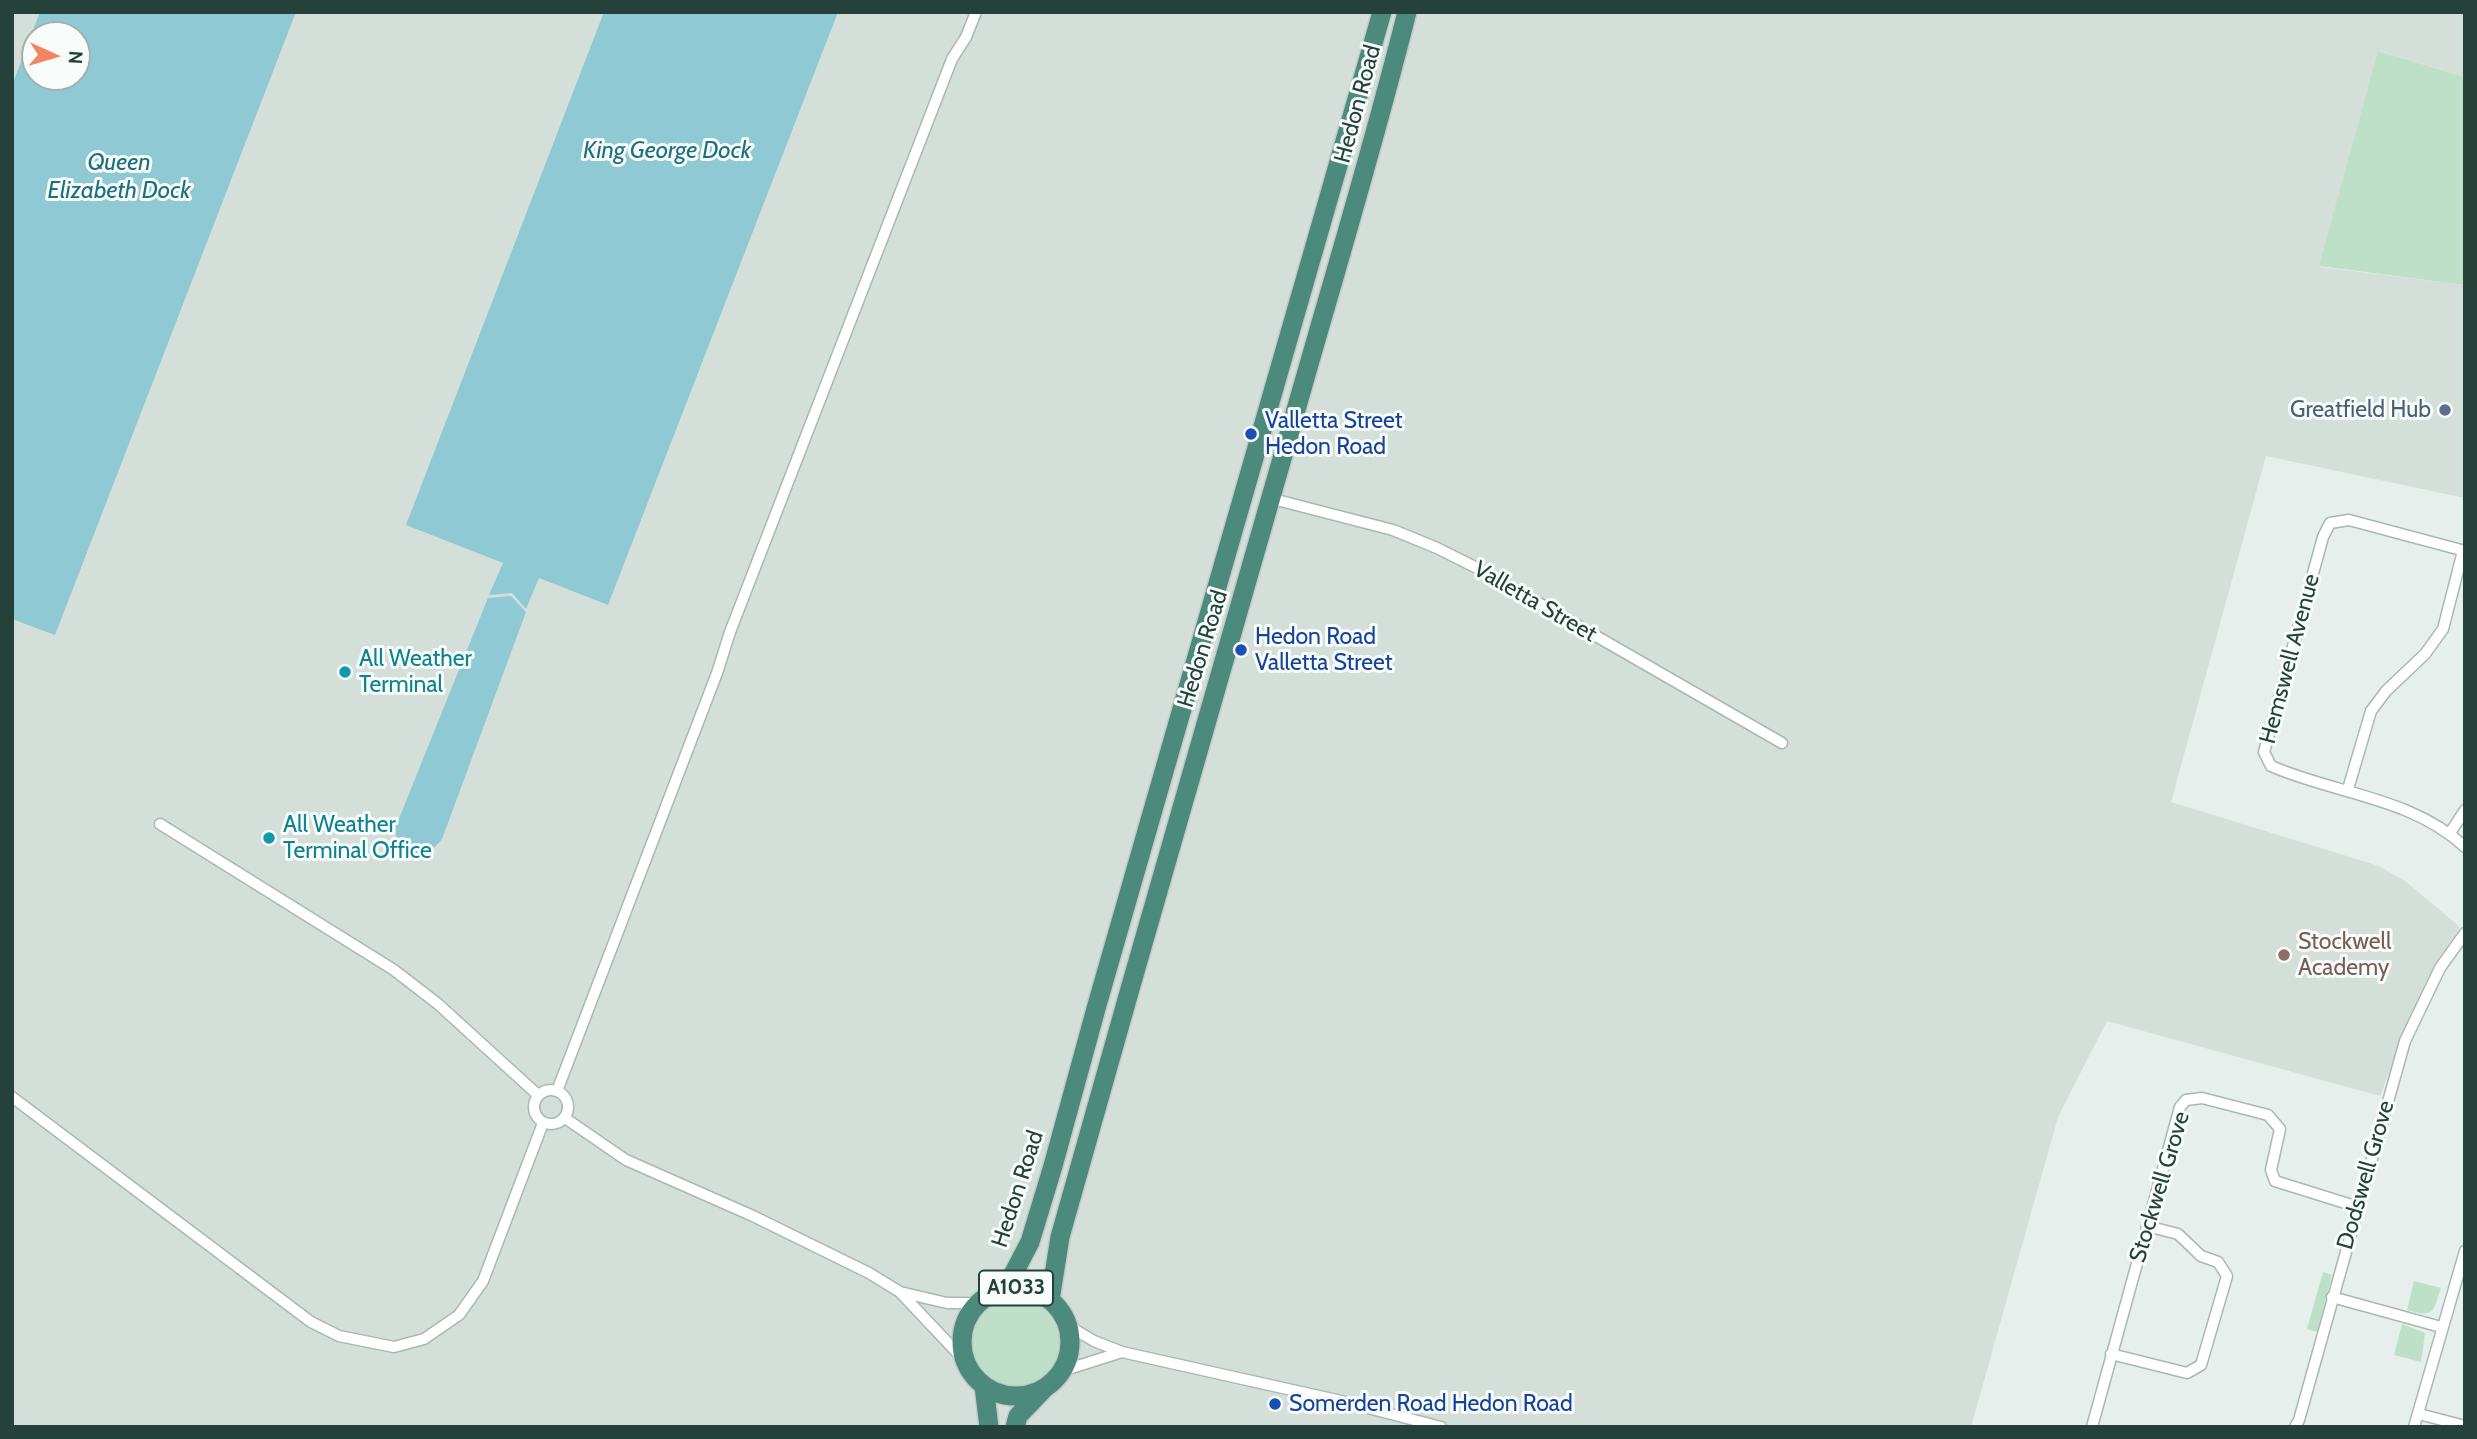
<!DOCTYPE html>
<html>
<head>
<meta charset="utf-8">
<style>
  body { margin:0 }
  #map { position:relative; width:2477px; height:1439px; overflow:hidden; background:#e6efeb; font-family:Cabin,sans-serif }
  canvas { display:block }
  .frame { position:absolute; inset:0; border:14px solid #24423a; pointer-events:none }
  .north { position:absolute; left:21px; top:21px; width:70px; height:70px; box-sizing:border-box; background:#f7fbf9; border:2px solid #a3b1ad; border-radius:50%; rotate:94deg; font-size:19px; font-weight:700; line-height:28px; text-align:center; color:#24423a }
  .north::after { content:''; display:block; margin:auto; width:24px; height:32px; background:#f4845f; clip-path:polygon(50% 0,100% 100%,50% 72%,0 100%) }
</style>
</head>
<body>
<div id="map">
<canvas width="2477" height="1439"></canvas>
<div class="frame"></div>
<div class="north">N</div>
</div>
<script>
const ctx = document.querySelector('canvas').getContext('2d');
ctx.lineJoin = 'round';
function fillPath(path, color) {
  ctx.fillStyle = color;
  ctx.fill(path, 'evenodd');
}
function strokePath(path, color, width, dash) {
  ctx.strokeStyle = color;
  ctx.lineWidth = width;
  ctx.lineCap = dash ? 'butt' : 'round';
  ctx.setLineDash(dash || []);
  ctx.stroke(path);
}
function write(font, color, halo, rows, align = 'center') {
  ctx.font = font + ' Cabin,sans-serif';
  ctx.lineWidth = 6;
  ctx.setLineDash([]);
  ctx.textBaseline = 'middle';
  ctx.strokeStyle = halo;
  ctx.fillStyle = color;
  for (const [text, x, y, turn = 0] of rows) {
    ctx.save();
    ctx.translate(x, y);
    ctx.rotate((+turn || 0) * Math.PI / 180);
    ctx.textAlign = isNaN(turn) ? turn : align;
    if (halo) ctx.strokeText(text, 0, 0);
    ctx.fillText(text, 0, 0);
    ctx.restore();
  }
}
fillPath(new Path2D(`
  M12,12H2465V77L2379,51L2320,267L2465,285V498L2266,456L2171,802L2379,866L2405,881L2460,927L2425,983L2380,1096L2107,1021L2058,1117L1971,1427H12ZM35,35H77V77H35Z`), '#d4dfda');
fillPath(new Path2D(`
  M2378,51L2465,77V285L2319,266Z
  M2323,1272L2332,1275L2317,1332L2307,1329Z
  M2414,1281L2441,1288C2433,1312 2435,1318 2407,1310Z
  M971 1343a44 44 0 1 1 88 0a44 44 0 1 1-88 0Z
  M2402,1324L2425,1333L2421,1362L2394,1355Z`), '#bfe0c8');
fillPath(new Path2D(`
  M40,12H296L55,635L12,619V85ZM35,35H77V77H35Z
  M604,12H838L608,605L539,578L526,609L512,593L489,595L503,563L406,525Z
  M511,596L526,612L442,839C428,858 411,859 396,842V826L488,598Z`), '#8ec9d4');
const minor = new Path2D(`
  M1273,499L1393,530L1437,548L1483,571L1782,743
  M2465,551L2349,520L2330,523L2323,537L2264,752L2271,766C2335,794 2411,797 2465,847
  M2348,789L2371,711L2386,691L2425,654L2443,629L2463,551
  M160,824L394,970L438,1004L538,1095
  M2450,833L2465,810
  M534 1107a17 17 0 1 1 34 0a17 17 0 1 1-34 0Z
  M557,1091L717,673L730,632L952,59L966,37L976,12
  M12,1097L311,1322L339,1336L394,1347L424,1339L459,1315L483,1281L543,1123
  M565,1118L626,1160L753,1216L869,1273L900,1292L947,1303H978
  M900,1292L964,1360
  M2332,1297L2441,1327
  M1067,1325L1094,1341L1122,1352L1341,1401L1441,1427
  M2111,1354L2187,1373L2201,1365L2227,1276L2218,1262L2201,1256L2178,1234L2147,1226
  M1062,1371L1122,1352
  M2419,1414L2465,1426
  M2092,1427L2180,1107L2186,1100L2202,1098L2268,1115L2280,1129L2271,1170L2275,1181L2358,1207
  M2295,1427L2299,1420L2405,1041L2440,968L2465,933
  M2414,1427L2465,1251`);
const trunk = new Path2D(`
  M962 1342a54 54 0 1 1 108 0a54 54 0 1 1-108 0Z
  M1006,1288L1030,1242L1053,1166L1097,1005L1382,12
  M1050,1300L1060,1237C1144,935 1233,634 1318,333C1349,226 1380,120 1407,12
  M984,1386L989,1427
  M1015,1427L1018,1416L1043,1390`);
strokePath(minor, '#a8b8b2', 13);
strokePath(trunk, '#c2cac8', 22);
strokePath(minor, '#fff', 10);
strokePath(trunk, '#4c8a7c', 19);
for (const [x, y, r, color] of [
  [2445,410,7,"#5c6f8a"],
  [1251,434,7,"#1a4fb4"],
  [1241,650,7,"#1a4fb4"],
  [345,672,7,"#0f9aa8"],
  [269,838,7,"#0f9aa8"],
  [2284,955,7,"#8d6e63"],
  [1275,1404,7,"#1a4fb4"]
]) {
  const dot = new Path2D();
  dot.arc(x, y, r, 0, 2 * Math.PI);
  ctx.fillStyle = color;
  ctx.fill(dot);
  strokePath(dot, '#f7fbf9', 2.5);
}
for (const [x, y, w] of [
  [1016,1288,74]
]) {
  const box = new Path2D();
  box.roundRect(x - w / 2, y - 17.5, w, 35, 5);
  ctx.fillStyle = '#f7fbf9';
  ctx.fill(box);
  strokePath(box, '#24423a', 2);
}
write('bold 21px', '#24423a', null, [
  ["A1033",1016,1288]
]);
write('23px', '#24423a', '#f7fbf9', [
  ["Hedon Road",1358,104,-75],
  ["Valletta Street",1535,602,30],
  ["Hedon Road",1203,649,-73],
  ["Hemswell Avenue",2290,659,-75],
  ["Dodswell Grove",2366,1175,-74],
  ["Stockwell Grove",2160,1187,-73],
  ["Hedon Road",1018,1189,-72]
]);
write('23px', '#4e5e75', '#f7fbf9', [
  ["Greatfield Hub",2431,410]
], 'right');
write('23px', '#164399', '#f7fbf9', [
  ["Valletta Street",1265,421],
  ["Hedon Road",1265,447],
  ["Hedon Road",1255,637],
  ["Valletta Street",1255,663],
  ["Somerden Road Hedon Road",1289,1404]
], 'left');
write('23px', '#0d838f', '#f7fbf9', [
  ["All Weather",359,659],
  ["Terminal",359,685],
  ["All Weather",283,825],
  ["Terminal Office",283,851]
], 'left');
write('23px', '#785e54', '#f7fbf9', [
  ["Stockwell",2298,942],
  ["Academy",2298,968]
], 'left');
write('italic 24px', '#1c6f80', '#f7fbf9', [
  ["King George Dock",667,151],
  ["Queen",119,163],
  ["Elizabeth Dock",119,191]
]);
</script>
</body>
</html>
